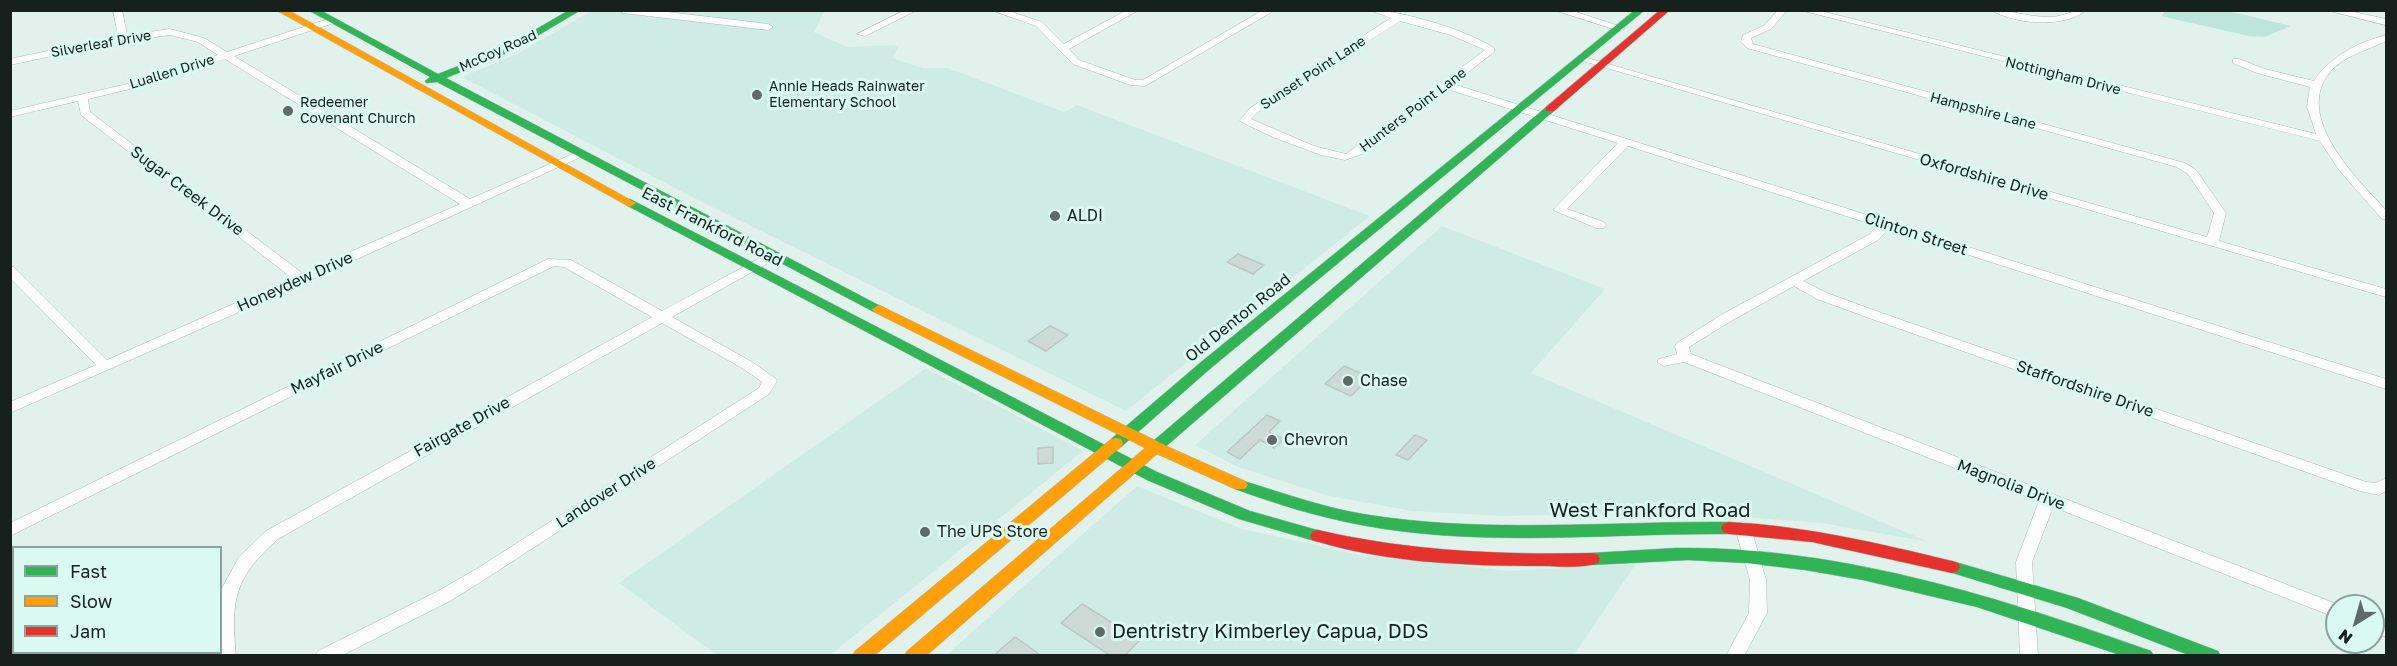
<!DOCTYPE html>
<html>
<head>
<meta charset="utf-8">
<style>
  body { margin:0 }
  #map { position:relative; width:2397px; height:666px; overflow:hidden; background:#e1f2ed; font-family:"Golos Text",sans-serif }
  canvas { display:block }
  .frame { position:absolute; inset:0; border:12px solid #16211e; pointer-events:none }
  .legend { position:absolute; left:12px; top:546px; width:210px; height:108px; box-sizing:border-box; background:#daf9f0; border:2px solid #8ca39c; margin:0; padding:8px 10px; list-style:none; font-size:18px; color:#16211e }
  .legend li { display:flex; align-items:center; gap:12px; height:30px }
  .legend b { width:30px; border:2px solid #8ca39c }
  .north { position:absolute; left:2325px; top:594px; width:60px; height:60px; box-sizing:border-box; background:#daf9f0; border:2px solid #8ca39c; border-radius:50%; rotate:217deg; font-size:16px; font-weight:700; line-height:24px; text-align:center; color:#16211e }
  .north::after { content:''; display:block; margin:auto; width:21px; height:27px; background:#5d6a66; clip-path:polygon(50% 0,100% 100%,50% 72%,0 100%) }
</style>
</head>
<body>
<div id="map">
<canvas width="2397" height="666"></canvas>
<div class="frame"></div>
<ul class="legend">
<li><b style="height:8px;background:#30b455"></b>Fast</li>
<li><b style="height:8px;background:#ff9f0a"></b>Slow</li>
<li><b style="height:8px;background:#e5322d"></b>Jam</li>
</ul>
<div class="north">N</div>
</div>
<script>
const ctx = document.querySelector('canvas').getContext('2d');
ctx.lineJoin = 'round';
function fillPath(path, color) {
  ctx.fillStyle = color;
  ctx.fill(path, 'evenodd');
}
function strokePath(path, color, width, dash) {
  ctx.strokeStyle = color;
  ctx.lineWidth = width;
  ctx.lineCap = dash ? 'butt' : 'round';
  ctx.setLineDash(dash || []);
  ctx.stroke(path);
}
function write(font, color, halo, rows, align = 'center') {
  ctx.font = font + ' "Golos Text",sans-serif';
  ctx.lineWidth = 6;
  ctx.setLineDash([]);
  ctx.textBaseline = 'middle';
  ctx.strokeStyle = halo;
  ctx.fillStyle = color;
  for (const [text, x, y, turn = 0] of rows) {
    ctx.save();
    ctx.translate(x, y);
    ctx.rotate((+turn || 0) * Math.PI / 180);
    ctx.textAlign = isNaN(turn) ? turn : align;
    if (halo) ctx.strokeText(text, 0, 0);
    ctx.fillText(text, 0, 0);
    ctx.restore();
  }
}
fillPath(new Path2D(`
  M591,11H825L814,32L847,47L895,45L898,48L892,58L923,68H948L1064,112L1077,105L1370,216L1126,411L696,199L462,77L517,54Z
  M1442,226L1605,289L1531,373L1929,542L1822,523L1675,512L1502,516L1412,511L1329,496L1238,467L1195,445Z
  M926,368L1083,451L830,655H717L619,583Z
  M1137,486L1242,529L1360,555L1509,571L1636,564L1574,655L945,656Z`), '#cfece4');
fillPath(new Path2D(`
  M2164,11H2228L2291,26L2265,37L2249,36L2165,17L2162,16Z`), '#bde5da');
const building = new Path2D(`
  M1238,254L1264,265L1253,274L1227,262Z
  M1050,326L1068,335L1046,351L1028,341Z
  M1344,366L1370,377L1351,396L1325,384Z
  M1267,415L1280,421L1269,432L1284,439L1274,448L1260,440L1240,459L1227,452Z
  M1415,435L1427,440L1408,460L1396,455Z
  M1053,447V463L1038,464V448Z
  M1082,604L1140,640L1124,656H1111L1061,623Z
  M1015,637L1042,656H993Z`);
fillPath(building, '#cddad6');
strokePath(building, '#bac7c3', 1.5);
const street = new Path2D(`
  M113,10H122L127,35L170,29L204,38L227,52L328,19H334V23L234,56L470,199L575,153L579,152L585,155L307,282L10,413V402L96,365L10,278V266L14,267L107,360L292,278L81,115L78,101L10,117V111L140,81L218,55L198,42L170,35L113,43L10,65V59L118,36ZM225,59L460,204L302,273L90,112L88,99L147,85Z
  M619,10H651L768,24L773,27L768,30L623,13Z
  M905,10H917L865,36L857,34Z
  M991,10H1006L1042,22L1064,44L1127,10H1139L1069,49L1079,60L1135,80H1143L1263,10H1275L1145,86L1130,85L1073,64L1036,26Z
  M1369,10C1401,10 1467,30 1494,48V52L1453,84L2386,379V389L1888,229L1878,240L1803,281L1827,293L1879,312L2366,482L2376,483L2386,478V491L2379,495L2360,491L1869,318L1817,299L1794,286L1731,321L1689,347L1691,354L2342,606H2337V618L2053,507L2032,562L2038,656H2020L2016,562L2039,501L1684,362L1664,366L1657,362L1659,359L1677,354L1675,346L1677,343L1721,315L1870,234L1877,226L1628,146L1567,209L1604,222L1606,225L1604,228H1596L1553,210L1618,143L1447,89L1362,154L1345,160L1321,155L1275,138L1241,122L1240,120L1250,108L1391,18ZM1400,21L1451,35L1485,50L1346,154L1314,146L1251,119L1258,112Z
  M1554,10H1570L1625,28L1620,31Z
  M1778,10H1787L1771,29L1751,38L1753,44L2185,163L2196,170L2226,213L2219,241L2386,289V297L1576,59L1584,57L2207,237L2214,213L2188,174L2177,167L1747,48L1741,42L1743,35L1765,25Z
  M1800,10H1817L2316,134L2307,107L2310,87L2257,73L2233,63V59H2239L2265,69L2314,81C2329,57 2359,42 2386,35V41C2368,50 2343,56 2330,72C2293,117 2357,179 2386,210V219H2382L2339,170L2320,141Z
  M1991,10C2010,10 2029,17 2049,17C2062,17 2073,10 2086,10C2064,29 2014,24 1991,10Z
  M2326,10H2345L2386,19V25Z
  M773,251L777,252L779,255L777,258L672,317L752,362L775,378L777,381L769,394L490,576L450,601L341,656H315L318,651L438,591L478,568L759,388L762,382L742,368L662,323L278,539C234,578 231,599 236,656H218V652H220L222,588L239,557L266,531L652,317L564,267L554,266L10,536V523L548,259L571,260L662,311Z
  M1743,522L1749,524L1751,528L1766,580L1767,613L1744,656H1726L1749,613L1750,580L1735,528L1737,524Z
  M2373,618L2386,623V637L2373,632Z`);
const fast = new Path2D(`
  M308,10H320L438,74L504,48L569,10H581L510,52L446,78L886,309L884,312H874L437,82L426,83L425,81L430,77Z
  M1635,10H1645L1211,368L1121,447H1111L1109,443L1111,439L1201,362Z
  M1550,106L1554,107V111L1156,455H1146L1143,451L1146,447L1546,107Z
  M630,199L1157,472L1250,511L1324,532L1326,536L1324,540L1318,542L1239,519L1147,480L626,205L624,203L626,201Z
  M1240,480C1281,492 1321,507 1363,514C1484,534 1607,521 1729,522L1735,524L1737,528L1735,532L1729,534C1607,533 1482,548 1361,525C1318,517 1276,504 1235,489L1232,485L1235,481Z
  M1676,548C1839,546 1999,597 2151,651L2154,656H2123L1977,607L1863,580L1805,570L1746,563L1688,560L1592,565L1586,563L1584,559L1586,555L1592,553Z
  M1952,561L2078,598L2218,651L2221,656H2191L2067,608L1946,571L1944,567L1946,563Z`);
const slow = new Path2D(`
  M276,10H288L636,203L630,207L626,205Z
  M879,305L1173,449L1245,481L1248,485L1245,489H1235L1157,454L926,656H904L907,651L1145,448L874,312L872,309Z
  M1116,438L1121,439L1123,443L1121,447L874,656H852L855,651L1111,439Z`);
const jam = new Path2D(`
  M1660,10H1670L1554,111H1546V107Z
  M1729,522C1805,526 1878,543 1952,561L1958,563L1960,567L1958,571L1952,573L1812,542L1729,534L1723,532L1721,528L1723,524Z
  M1318,530C1409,551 1499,555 1592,553L1598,555L1600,559L1598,563C1581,569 1560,566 1543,566C1467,566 1386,563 1312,540L1310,536L1312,532Z`);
strokePath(street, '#acbab5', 1);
strokePath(fast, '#acbab5', 1);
strokePath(slow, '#acbab5', 1);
strokePath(jam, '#acbab5', 1);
fillPath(street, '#fafdfc');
fillPath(fast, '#30b455');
fillPath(slow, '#ff9f0a');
fillPath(jam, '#e5322d');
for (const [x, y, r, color] of [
  [757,95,6,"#5d6a66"],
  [288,111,6,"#5d6a66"],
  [1055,216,6,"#5d6a66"],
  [1348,381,6,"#5d6a66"],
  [1272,440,6,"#5d6a66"],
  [925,532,6,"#5d6a66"],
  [1100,632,6,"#5d6a66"]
]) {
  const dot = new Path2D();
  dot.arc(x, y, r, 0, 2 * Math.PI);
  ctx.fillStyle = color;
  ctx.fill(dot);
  strokePath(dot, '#daf9f0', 2);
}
write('14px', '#16211e', '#daf9f0', [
  ["Silverleaf Drive",101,44,-10],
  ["McCoy Road",498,51,-24],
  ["Luallen Drive",172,72,-17],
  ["Sunset Point Lane",1313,73,-33],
  ["Nottingham Drive",2063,76,14],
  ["Hunters Point Lane",1413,110,-37],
  ["Hampshire Lane",1983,111,15]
]);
write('14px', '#16211e', '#daf9f0', [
  ["Annie Heads Rainwater",769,87],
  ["Elementary School",769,103],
  ["Redeemer",300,103],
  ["Covenant Church",300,119]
], 'left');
write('16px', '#16211e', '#daf9f0', [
  ["Oxfordshire Drive",1984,177,16],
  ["Sugar Creek Drive",187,191,37],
  ["East Frankford Road",712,227,27],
  ["Clinton Street",1916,234,18],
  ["Honeydew Drive",295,282,-24],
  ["Old Denton Road",1238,318,-39],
  ["Mayfair Drive",337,368,-26],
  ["Staffordshire Drive",2085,389,19],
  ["Fairgate Drive",462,427,-29],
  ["Magnolia Drive",2011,485,21],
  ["Landover Drive",606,493,-33]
]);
write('16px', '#16211e', '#daf9f0', [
  ["ALDI",1067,216],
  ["Chase",1360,381],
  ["Chevron",1284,440],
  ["The UPS Store",937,532]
], 'left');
write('20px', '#16211e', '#daf9f0', [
  ["West Frankford Road",1650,511]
]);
write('20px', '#16211e', '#daf9f0', [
  ["Dentristry Kimberley Capua, DDS",1112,632]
], 'left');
</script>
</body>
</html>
